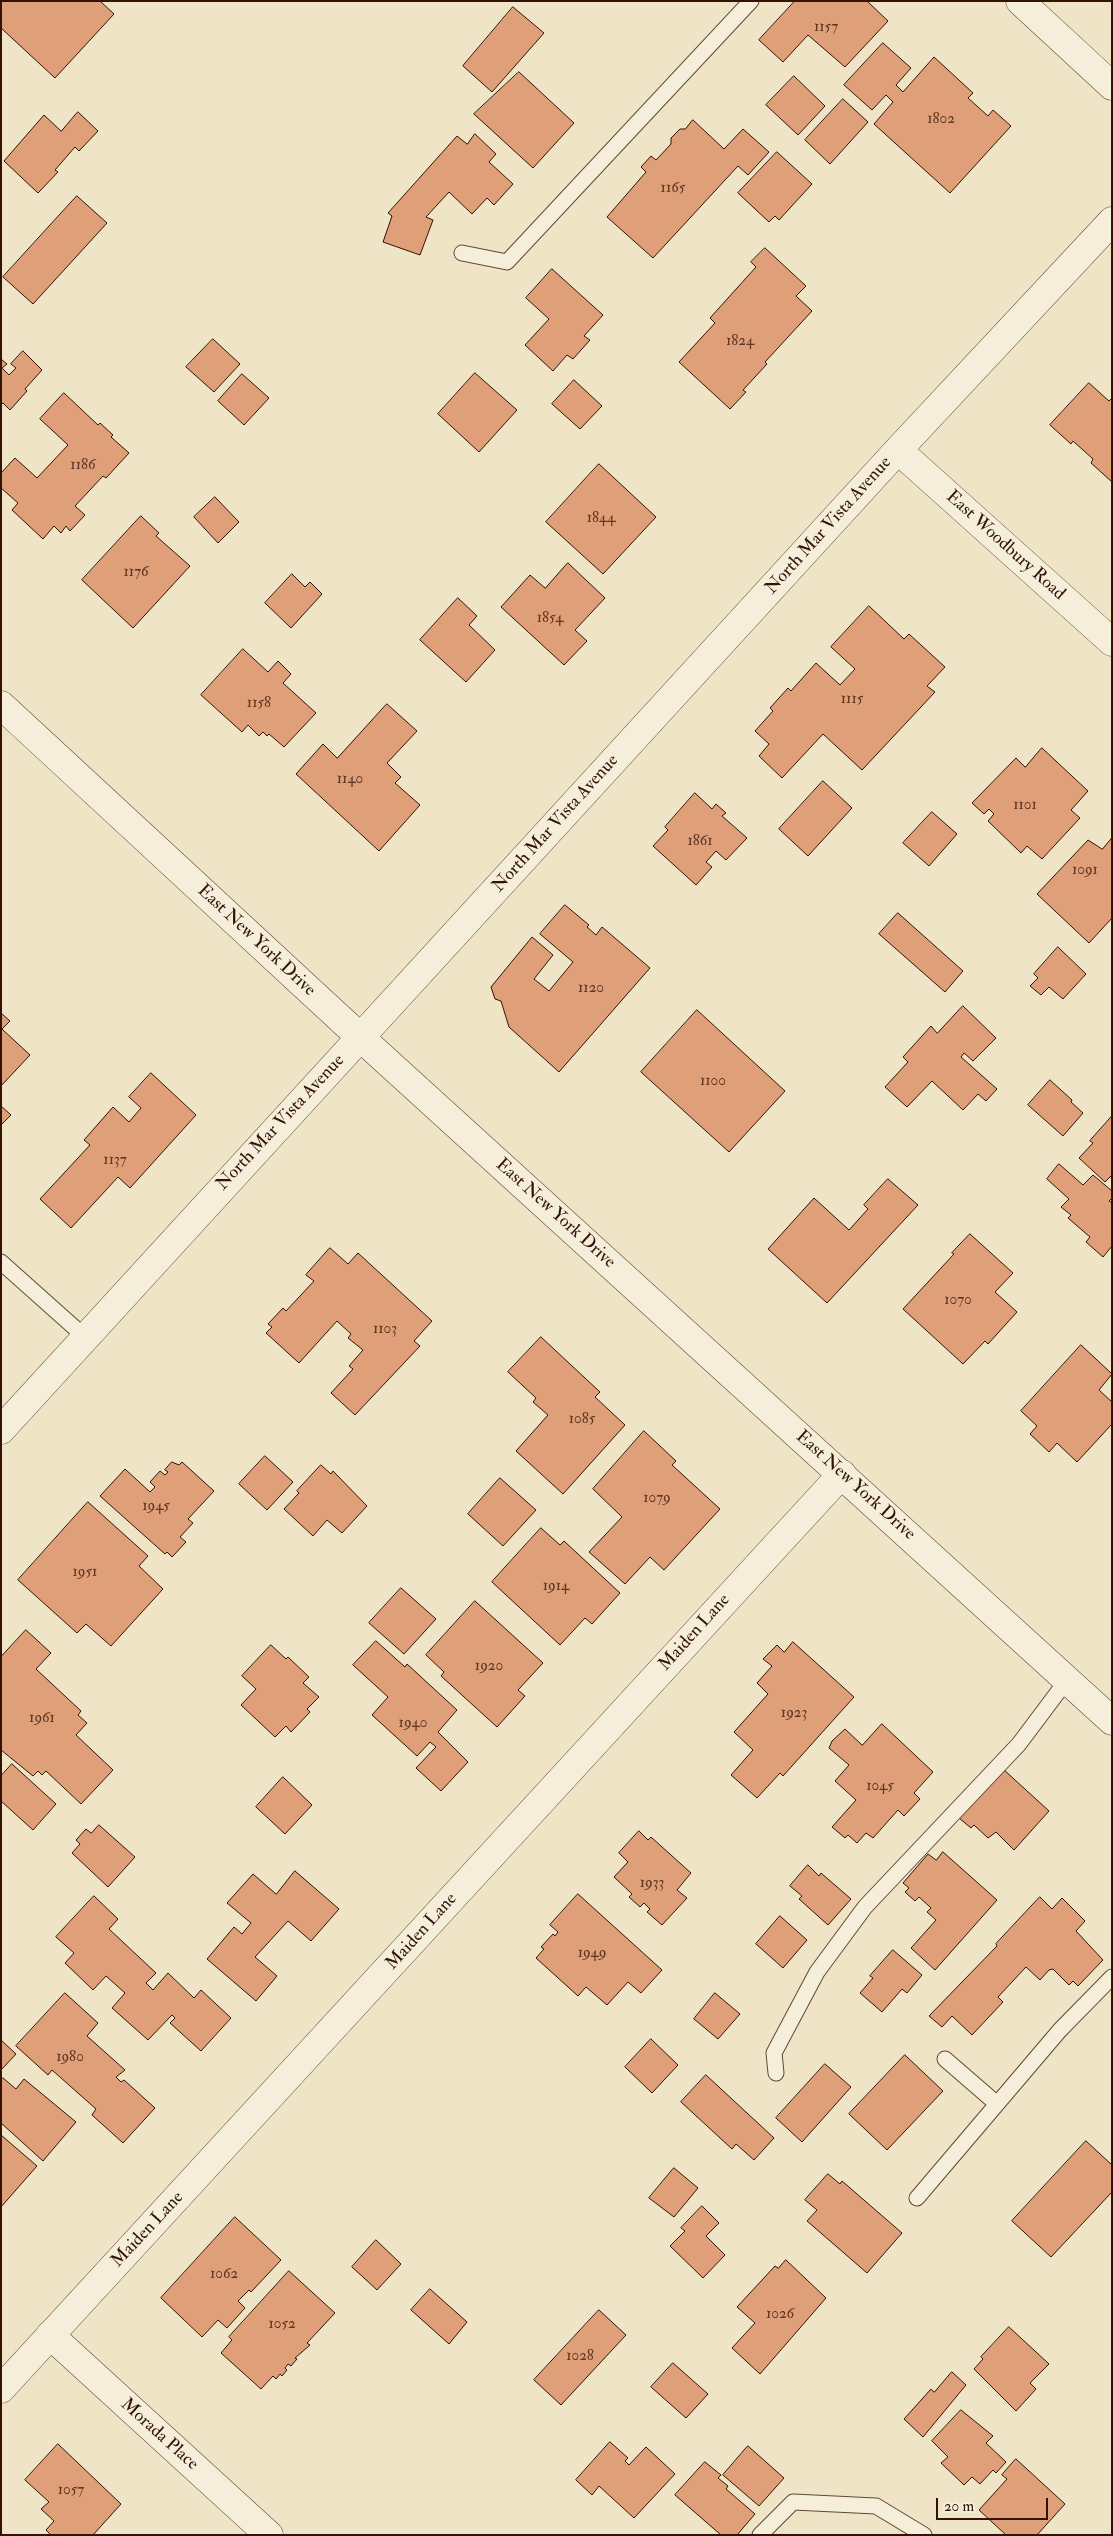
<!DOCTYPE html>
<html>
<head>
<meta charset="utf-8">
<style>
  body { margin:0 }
  #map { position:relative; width:1113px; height:2536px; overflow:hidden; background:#efe5c6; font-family:"IM FELL Double Pica",serif }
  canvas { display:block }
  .frame { position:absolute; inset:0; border:2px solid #331304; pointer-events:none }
  .scale { position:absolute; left:936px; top:2498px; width:112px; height:22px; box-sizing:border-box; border:2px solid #331304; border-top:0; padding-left:6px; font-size:15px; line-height:18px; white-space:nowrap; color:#331304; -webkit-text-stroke:4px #f5eeda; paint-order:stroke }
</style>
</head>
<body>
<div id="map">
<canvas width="1113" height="2536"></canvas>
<div class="frame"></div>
<div class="scale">20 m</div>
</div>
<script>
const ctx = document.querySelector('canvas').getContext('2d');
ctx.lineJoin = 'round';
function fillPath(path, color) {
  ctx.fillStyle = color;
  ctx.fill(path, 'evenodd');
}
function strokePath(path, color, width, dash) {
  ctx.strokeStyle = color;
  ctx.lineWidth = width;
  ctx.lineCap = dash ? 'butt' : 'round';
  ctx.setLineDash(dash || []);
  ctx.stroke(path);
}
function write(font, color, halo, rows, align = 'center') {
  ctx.font = font + ' "IM FELL Double Pica",serif';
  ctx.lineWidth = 4;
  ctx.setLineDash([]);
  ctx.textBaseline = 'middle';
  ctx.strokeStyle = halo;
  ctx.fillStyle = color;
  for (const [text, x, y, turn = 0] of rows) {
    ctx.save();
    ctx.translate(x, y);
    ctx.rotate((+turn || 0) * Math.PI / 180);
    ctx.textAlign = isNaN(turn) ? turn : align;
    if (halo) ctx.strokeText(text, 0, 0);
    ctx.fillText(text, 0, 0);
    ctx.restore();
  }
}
const building = new Path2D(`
  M1,1H100L114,14L55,78L1,28Z
  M795,1H867L888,21L845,67L808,35L783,62L759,40Z
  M513,7L544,33L492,92L463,66Z
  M883,43L911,68L896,85L903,92L934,57L973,93L968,98L988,116L993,110L1011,126L950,193L874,124L893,102L886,95L872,110L844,85Z
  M519,72L574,123L533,168L474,114Z
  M794,76L825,106L798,135L766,105Z
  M843,99L868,122L830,164L805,140Z
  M78,112L98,131L79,151L75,147L55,170L58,172L38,193L4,161L44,115L61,131Z
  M693,120L724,149L743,129L769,152L748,175L738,166L653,258L607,217L646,172L641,167L651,156L656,160L671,144V138L680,129H685Z
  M475,134L496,154L489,162L513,184L494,205L487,198L472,214L449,192L426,217L433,220L420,255L383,242L392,216L388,213L457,136L467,144Z
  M777,152L812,184L779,220L775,216L769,222L738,193Z
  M77,196L107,223L33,304L3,277Z
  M765,248L806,286L796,296L812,311L765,362L767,364L743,390L746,392L730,409L679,362L715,323L710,318L756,267L751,262Z
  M552,269L603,315L584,336L590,340L573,359L567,355L553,371L525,345L549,319L526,298Z
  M213,339L240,364L214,392L186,367Z
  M23,351L42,370L25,389L27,391L10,410L3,403L1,405V359L7,364L2,368L9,375L16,368L11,364Z
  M475,373L517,410L479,452L438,414Z
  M242,374L269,398L244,425L218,401Z
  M574,380L602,406L580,429L552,404Z
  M1089,383L1109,401L1112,398V482L1091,463L1093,459L1073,441L1071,444L1050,425Z
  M64,393L98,425L100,423L113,435L111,437L129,453L106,478L103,476L75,506L85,515L70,531L66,526L61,533L54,526L43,539L12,510L18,503L1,488V473L15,458L37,478L68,445L40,419Z
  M599,464L656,517L603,574L546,522Z
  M215,497L239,522L218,543L194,517Z
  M141,516L159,533L156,536L190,566L133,628L82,580Z
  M568,563L605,598L575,630L587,641L564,665L501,607L530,575L545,588Z
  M292,574L305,587L310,582L322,594L291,628L265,603Z
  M458,598L477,616L469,625L495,650L466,682L420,640Z
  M869,606L904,639L909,634L945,667L927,686L935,692L862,770L823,734L782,778L759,756L769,744L755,731L773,711L770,708L788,688L791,691L816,663L840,685L855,669L831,647Z
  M243,649L268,672L278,661L291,674L283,683L316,713L284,747L269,734L267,736L263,732L259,736L248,725L242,732L201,695Z
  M387,704L417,731L387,763L401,777L395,783L420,805L379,851L296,774L323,744L337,758Z
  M1042,748L1088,791L1071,810L1080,818L1042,859L1027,846L1021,853L988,821L994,814L989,809L984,814L972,803L1016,758L1025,767Z
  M823,781L852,808L808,856L779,829Z
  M695,793L712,809L716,804L726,813L722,816L747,838L726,860L716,851L706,862L712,867L696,885L653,846L668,830L665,827Z
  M932,812L957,834L929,866L903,843Z
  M1112,838V918L1089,943L1037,894L1088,840L1102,849Z
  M565,905L589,925L587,927L596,935L602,927L650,968L559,1072L509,1027L501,1001L495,999L491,987L532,937L553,955L534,979L549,991L573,962L540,934Z
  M898,913L963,971L945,992L879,934Z
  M1058,947L1086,974L1063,999L1049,987L1041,995L1030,986L1038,978L1034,974Z
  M963,1006L996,1038L973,1061L964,1053L961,1057L997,1089L986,1101L978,1094L963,1110L932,1081L907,1107L885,1087L908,1062L903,1057L931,1026L937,1033Z
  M697,1010L785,1091L729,1152L641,1072Z
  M1,1013L10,1021L2,1029L30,1055L1,1086Z
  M151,1073L196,1115L130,1188L118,1177L71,1228L40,1199L90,1145L84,1140L113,1107L129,1122L141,1108L129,1097Z
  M1050,1080L1072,1100L1071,1102L1083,1113L1063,1136L1028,1105Z
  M1,1106L11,1115L1,1125Z
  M1112,1116V1175L1105,1182L1079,1158L1093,1143L1090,1141Z
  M1059,1164L1083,1185L1093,1175L1112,1191V1198L1109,1201L1112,1203V1246L1103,1257L1086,1242L1090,1237L1068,1218L1071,1215L1061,1207L1069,1199L1047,1179Z
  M888,1179L918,1205L827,1303L768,1249L814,1198L849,1230L868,1209L864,1205Z
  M970,1234L1013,1273L995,1292L1017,1312L988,1344L985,1341L963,1364L903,1309L954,1254L952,1253Z
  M330,1248L348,1264L358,1253L432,1321L414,1341L420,1346L355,1415L331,1393L353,1369L349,1366L363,1350L348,1338L351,1334L337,1321L299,1363L266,1333L272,1327L268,1324L283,1308L286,1311L314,1281L306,1275Z
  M541,1337L600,1392L595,1397L625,1425L563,1494L516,1451L548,1415L533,1402L536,1398L508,1372Z
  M1081,1345L1112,1374L1099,1390L1112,1402V1424L1077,1462L1057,1443L1049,1452L1030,1434L1037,1426L1021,1411Z
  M644,1431L676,1461L672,1465L720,1509L664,1570L650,1557L625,1584L589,1552L622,1517L593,1489Z
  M265,1456L293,1482L267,1510L239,1484Z
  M172,1462L179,1465L182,1462L214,1491L188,1519L193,1523L180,1537L186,1542L172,1557L167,1552L165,1554L100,1496L125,1469L150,1492L155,1487L150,1482L160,1471L165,1475L168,1472L165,1470Z
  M321,1465L331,1474L333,1471L367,1506L342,1533L327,1520L313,1536L284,1509L299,1493L297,1491Z
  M500,1478L536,1510L503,1546L468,1514Z
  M88,1502L148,1556L139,1566L163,1589L111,1646L86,1624L77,1633L18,1580Z
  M541,1528L560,1545L564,1541L620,1593L592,1624L585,1618L560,1645L492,1582Z
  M401,1588L436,1619L404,1654L369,1623Z
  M475,1601L543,1663L518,1690L525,1696L497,1727L441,1676L444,1672L426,1655Z
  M26,1630L51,1653L36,1669L81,1711L78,1715L87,1723L76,1735L113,1770L81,1804L46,1771L42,1775L38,1771L33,1776L1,1750V1657Z
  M376,1641L405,1667L407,1664L457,1710L438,1732L468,1762L441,1791L416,1768L436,1747L430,1742L417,1756L372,1715L388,1697L353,1665Z
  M793,1642L854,1697L783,1776L780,1773L757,1798L731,1775L753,1750L734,1732L768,1694L757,1683L772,1666L763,1659L777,1645L784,1652Z
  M271,1645L286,1659L288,1657L309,1677L303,1683L319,1697L307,1709L310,1712L291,1732L286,1726L275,1737L241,1705L256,1689L242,1676Z
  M882,1724L933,1772L914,1793L920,1799L904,1816L898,1810L873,1838L866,1833L857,1843L848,1835L845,1838L832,1827L856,1800L835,1781L849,1765L829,1748L832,1741L845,1729L862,1745Z
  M12,1764L56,1804L33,1830L1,1801V1776Z
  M1003,1769L1049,1811L1014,1850L996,1832L988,1838L974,1825L971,1828L959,1818Z
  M283,1777L312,1805L285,1834L256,1807Z
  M99,1825L135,1857L108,1887L72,1853L80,1844L76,1840L86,1829L91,1833Z
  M639,1831L648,1840L651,1837L691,1873L677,1890L687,1898L662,1925L647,1912L650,1909L644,1903L640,1907L629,1897L632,1894L614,1877L628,1862L619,1853Z
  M943,1852L997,1900L935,1970L911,1948L936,1920L927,1912L931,1908L919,1897L915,1901L905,1892L909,1888L903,1883L928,1854L936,1860Z
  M808,1865L819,1876L821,1873L851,1899L828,1925L799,1899L802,1896L790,1886Z
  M295,1871L339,1909L311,1941L288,1921L255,1957L277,1976L256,2001L207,1959L234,1927L242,1934L251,1923L227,1903L253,1874L276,1894Z
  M578,1894L662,1970L641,1993L628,1982L607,2005L586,1987L578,1996L536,1958L544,1949L541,1947L553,1934L555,1936L558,1932L550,1925Z
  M94,1896L118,1919L109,1929L156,1973L146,1983L153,1990L168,1973L194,1998L201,1990L231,2018L201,2051L170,2023L175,2018L172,2015L148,2040L112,2008L125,1993L106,1976L93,1990L65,1963L74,1953L56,1937Z
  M1040,1897L1052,1909L1062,1898L1085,1921L1076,1931L1103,1960L1078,1986L1073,1981L1069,1985L1053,1969L1049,1970L1040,1980L1026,1967L998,1997L1003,2002L972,2035L952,2016L942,2027L929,2016L997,1946L996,1944Z
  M780,1916L807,1940L783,1968L756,1944Z
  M893,1950L922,1975L907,1993L902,1989L882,2012L860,1993L873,1978L870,1976Z
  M65,1993L98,2023L87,2036L125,2070L116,2077L121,2082L124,2080L155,2108L123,2143L92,2115L96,2109L52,2070L48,2075L16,2046Z
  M715,1993L740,2014L718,2039L694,2019Z
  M651,2039L678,2065L652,2093L625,2067Z
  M1,2040L16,2054L2,2069L1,2068Z
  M905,2055L943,2091L887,2150L849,2114Z
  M825,2064L851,2087L802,2142L776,2118Z
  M706,2075L774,2138L754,2160L736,2144L732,2149L681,2102Z
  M3,2078L16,2089L24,2079L76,2122L43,2161L1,2123V2080Z
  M1,2135L37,2166L1,2207Z
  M1086,2141L1112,2165V2192L1051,2257L1012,2221Z
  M674,2168L698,2188L674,2217L649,2198Z
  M828,2174L840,2184L842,2181L902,2233L867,2273L807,2221L817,2210L805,2200Z
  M702,2206L719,2223L706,2236L725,2255L703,2278L670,2246L685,2231L681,2228Z
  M235,2217L281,2260L251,2292L249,2290L238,2301L245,2308L227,2328L218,2320L202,2337L161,2298Z
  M376,2240L401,2264L377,2290L352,2267Z
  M786,2260L826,2298L760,2374L732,2348L755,2323L737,2307L775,2266L778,2268Z
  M289,2271L335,2313L307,2343L310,2345L295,2358L297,2359L291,2366L288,2364L285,2368L287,2370L282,2376L280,2374L276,2379L273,2376L261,2389L221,2353L232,2340L229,2337Z
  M430,2289L467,2322L449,2344L411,2310Z
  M599,2310L626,2335L561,2405L534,2380Z
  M1009,2327L1049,2364L1030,2383L1036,2389L1016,2411L974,2369L983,2359L981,2357Z
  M673,2363L708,2394L686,2418L651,2387Z
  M952,2372L966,2385L923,2437L904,2419L931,2389L934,2392Z
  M961,2410L993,2436L986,2443L1006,2462L996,2473L993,2470L980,2484L972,2477L964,2485L941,2463L948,2457L932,2441Z
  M610,2442L628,2458L625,2461L629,2465L646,2447L675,2474L634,2518L599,2486L592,2495L576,2480Z
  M58,2444L121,2504L93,2535H51L46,2530L54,2521L41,2509L49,2502L25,2480Z
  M748,2446L784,2478L759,2506L723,2475Z
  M1016,2459L1065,2504L1037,2535H1006L979,2510L1007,2479L1002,2475Z
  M705,2462L721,2475L718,2478L728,2486L726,2489L755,2514L737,2535H721L675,2495Z`);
fillPath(building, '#de9f79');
strokePath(building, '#331304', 1);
const service = new Path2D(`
  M462,253L507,262L751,1
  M1,1262L85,1337
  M945,2059L997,2104
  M776,2073L774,2053L817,1972L865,1907L1019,1744L1067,1680
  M917,2198L1060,2030L1112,1977
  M760,2535L793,2502L876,2506L924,2535`);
const minor = new Path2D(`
  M1020,1L1112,86
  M898,450L1112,642
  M1,1430L898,450L1112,221
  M50,2335L269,2535
  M1,2389L842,1474`);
const tertiary = new Path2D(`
  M1,705L360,1037L1112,1721`);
strokePath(service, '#624834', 17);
strokePath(minor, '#624834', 29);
strokePath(tertiary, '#624834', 29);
strokePath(service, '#f5eeda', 15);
strokePath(minor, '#f5eeda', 28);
strokePath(tertiary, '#f5eeda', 28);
write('15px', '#5e3621', null, [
  ["1157",826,28],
  ["1802",941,120],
  ["1165",673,189],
  ["1824",740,342],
  ["1186",83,466],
  ["1844",601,519],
  ["1176",136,573],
  ["1854",550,619],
  ["1115",852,700],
  ["1158",259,704],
  ["1140",350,780],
  ["1101",1025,806],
  ["1861",700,842],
  ["1091",1085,871],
  ["1120",591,989],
  ["1100",713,1082],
  ["1137",115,1161],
  ["1070",958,1301],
  ["1103",385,1330],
  ["1085",582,1420],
  ["1079",657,1499],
  ["1945",156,1507],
  ["1951",85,1573],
  ["1914",556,1587],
  ["1920",489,1667],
  ["1923",794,1714],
  ["1961",42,1719],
  ["1940",413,1724],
  ["1045",880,1787],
  ["1933",652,1884],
  ["1949",592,1954],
  ["1980",70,2058],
  ["1062",224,2275],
  ["1026",780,2315],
  ["1052",282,2325],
  ["1028",580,2357],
  ["1057",71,2491]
]);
write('18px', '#331304', '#f5eeda', [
  ["North Mar Vista Avenue",829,526,-48],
  ["East Woodbury Road",1005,546,42],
  ["North Mar Vista Avenue",556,824,-48],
  ["East New York Drive",256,941,43],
  ["North Mar Vista Avenue",281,1123,-47],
  ["East New York Drive",555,1214,42],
  ["East New York Drive",855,1486,42],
  ["Maiden Lane",695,1633,-48],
  ["Maiden Lane",422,1932,-48],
  ["Maiden Lane",148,2230,-47],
  ["Morada Place",159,2435,42]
]);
</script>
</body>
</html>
